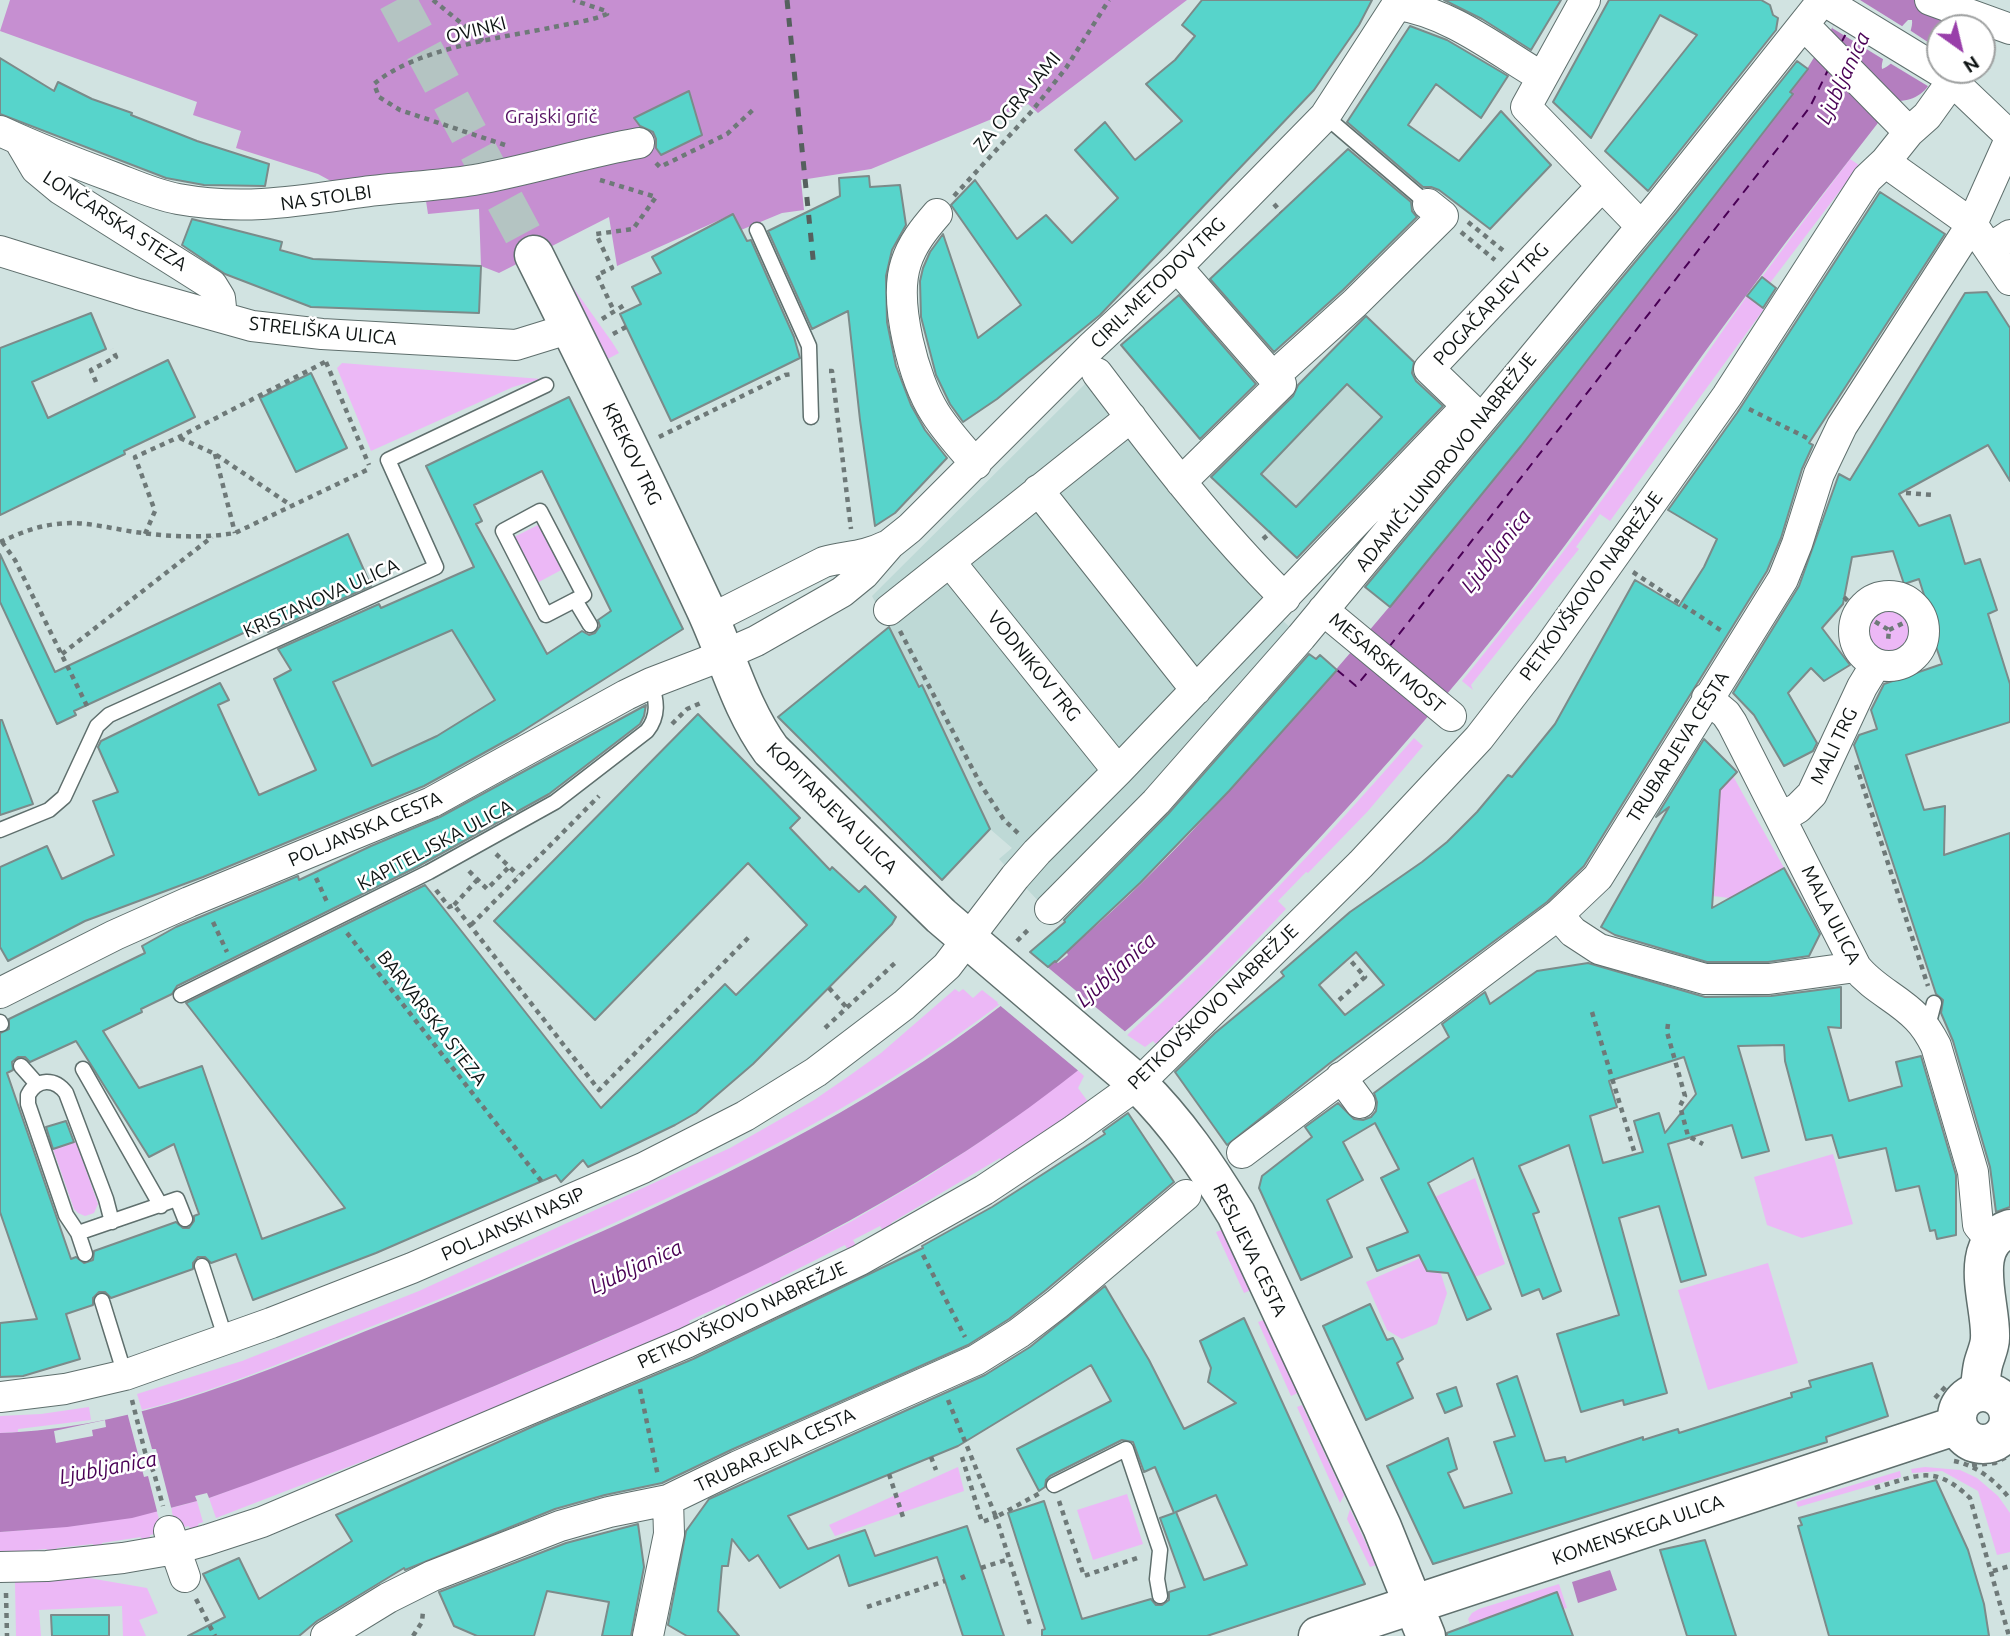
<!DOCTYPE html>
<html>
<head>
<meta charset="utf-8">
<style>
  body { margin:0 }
  #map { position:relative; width:2010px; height:1636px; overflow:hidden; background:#d1e3e1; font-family:Ubuntu,sans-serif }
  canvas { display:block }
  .north { position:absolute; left:1926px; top:14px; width:70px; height:70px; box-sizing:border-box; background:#fff; border:2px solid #9fa1a1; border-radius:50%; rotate:146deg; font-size:19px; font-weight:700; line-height:28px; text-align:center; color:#0e1413 }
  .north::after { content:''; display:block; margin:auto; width:24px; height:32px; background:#993faa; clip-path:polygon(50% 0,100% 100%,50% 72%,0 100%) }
</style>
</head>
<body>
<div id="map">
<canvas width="2010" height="1636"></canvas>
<div class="north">N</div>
</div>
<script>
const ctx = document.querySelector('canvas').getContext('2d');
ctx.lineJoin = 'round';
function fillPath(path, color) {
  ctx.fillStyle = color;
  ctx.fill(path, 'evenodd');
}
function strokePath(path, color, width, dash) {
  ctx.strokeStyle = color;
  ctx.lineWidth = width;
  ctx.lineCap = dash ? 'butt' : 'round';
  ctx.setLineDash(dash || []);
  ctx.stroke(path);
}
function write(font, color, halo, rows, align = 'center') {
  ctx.font = font + ' Ubuntu,sans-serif';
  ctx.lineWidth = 5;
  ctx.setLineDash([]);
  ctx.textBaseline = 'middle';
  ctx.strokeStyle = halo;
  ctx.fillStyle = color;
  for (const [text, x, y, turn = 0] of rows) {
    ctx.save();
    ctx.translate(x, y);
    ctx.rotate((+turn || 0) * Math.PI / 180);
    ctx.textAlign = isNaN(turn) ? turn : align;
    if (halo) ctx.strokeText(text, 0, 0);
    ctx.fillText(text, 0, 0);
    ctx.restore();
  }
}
fillPath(new Path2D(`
  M1366,328L1442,399L1297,547L1221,475Z
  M1088,381L1272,611L1292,629L1147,793L1041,904L999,859L1012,848L990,829L922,686L919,687L872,596Z
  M474,567L560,709L457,772L364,813L281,653Z`), '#bed9d6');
fillPath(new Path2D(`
  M1850,159L1859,165L1855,171L1770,283L1762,277Z
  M560,269L612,342L619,353L602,362Z
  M1747,296L1764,309L1610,521L1600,514L1576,547L1579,549L1471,685L1473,690L1462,681C1563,557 1656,428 1747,296Z
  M342,363L541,379L513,387L371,451L337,368Z
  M542,523L565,568L537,583L514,537Z
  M1860 630a29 29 0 1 1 58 0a29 29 0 1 1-58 0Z
  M1414,738L1423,746L1368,811L1308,873L1306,872L1278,901L1286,909L1157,1045L1153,1041L1145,1047L1127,1035C1229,942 1323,842 1414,738Z
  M1733,776L1784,868L1756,884L1738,899L1713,896L1719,810L1704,804Z
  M955,989L959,992L963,989L973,998L982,990L1000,1004C882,1094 749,1161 614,1223C536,1258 459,1292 380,1323C302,1354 223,1389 142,1410L137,1394L242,1361L419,1291L730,1148L814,1100L849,1076L881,1053Z
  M1078,1070L1084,1076L1078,1088L1091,1106L1010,1153L1015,1163L1007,1168L1000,1158L891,1223L896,1234L888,1238L880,1226L853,1240L860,1253L852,1257L845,1245L780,1278L785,1289L777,1293L771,1282L735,1300L739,1310L731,1313L725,1304L689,1321L693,1331L638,1347L431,1435L216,1518L209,1498L330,1453L504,1382L607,1338L783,1256L852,1221L927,1177L999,1129Z
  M76,1142L98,1204L94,1213L85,1216L78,1213L74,1209L53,1149Z
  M1833,1154L1853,1224L1802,1238L1767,1225L1754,1177Z
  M1475,1178L1505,1264L1475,1277L1435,1197Z
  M1224,1229L1251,1290L1244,1293L1216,1232Z
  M1434,1252L1447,1293L1437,1324L1402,1339L1387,1330L1366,1282Z
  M1768,1263L1798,1363L1708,1390L1678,1290Z
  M1264,1320L1298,1393L1291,1396L1258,1322Z
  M1302,1405L1344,1495L1340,1503L1297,1407Z
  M89,1407L91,1420L18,1429V1432L0,1433V1416L41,1414Z
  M958,1467L964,1491L835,1536L829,1525Z
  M1925,1467L1960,1470L1977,1478L1998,1496L2010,1513V1552L1997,1555L1978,1491L1942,1471L1912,1473L1911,1469Z
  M1900,1471L1901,1477L1798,1507L1796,1502Z
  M1127,1494L1143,1544L1093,1560L1077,1510Z
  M197,1501L203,1522L198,1524L200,1531L191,1533L189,1526L176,1529L171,1508Z
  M1350,1509L1376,1565L1370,1567L1347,1519Z
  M157,1511L162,1532L150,1535L151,1542L142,1544L141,1537L102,1543V1550L94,1551L93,1544L57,1548V1556L47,1557V1549L0,1553V1532C53,1528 105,1524 157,1511Z
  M89,1578L147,1588L158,1613L139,1620L146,1636H123L122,1606L39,1610L41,1636H16L15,1582Z
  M1559,1584L1567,1608L1563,1609L1556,1592L1470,1624L1468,1619L1472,1613L1479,1609Z`), '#ecb8f6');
fillPath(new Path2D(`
  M10,0H1187L1038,113L1028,104L871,169L801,180L804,210L782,213L741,230L733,214L617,266L609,217L499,273L481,266L479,209L428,214L426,201L366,200L318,174L236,148L241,131L193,115L197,102L0,31Z`), '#c68fd1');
fillPath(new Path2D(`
  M1849,0H1945L1942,14L1944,28H1940C1940,60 1937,102 1895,101C1847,163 1798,225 1751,289C1688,373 1629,460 1566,544C1478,662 1382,773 1281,879C1216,947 1150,1014 1076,1072C912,1202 726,1288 534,1369C427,1415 319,1459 209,1498L207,1493L195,1496L197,1501L132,1518L67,1527L0,1532V1433C135,1428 253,1376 376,1327C453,1297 528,1264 603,1231C763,1159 923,1078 1055,961L1058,963L1068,955L1066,951C1148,885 1221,800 1291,721C1469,521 1628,305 1790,92L1807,69ZM1908,20H1912C1914,33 1895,66 1882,69C1880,56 1898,29 1908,20Z
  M1610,1570L1617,1590L1578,1603L1572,1582Z`), '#b47ebf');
fillPath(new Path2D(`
  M1849,0H1860L1905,28L1886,61L1832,28Z
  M1908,29L1940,50V70L1931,88L1888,62Z
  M1045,965L1128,1034L1081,1073L997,1003Z
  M141,1409L152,1449H156L172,1511L158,1515L148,1476L144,1477L127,1412Z
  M105,1420L106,1427L92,1430L93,1436L56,1443L54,1431Z`), '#d1e3e1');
strokePath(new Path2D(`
  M1841,43L1847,32
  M1389,647L1810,107L1828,70
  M1337,670L1356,686L1372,667`), '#490055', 2, [9, 7]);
const building = new Path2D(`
  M1202,0H1372L1359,25L1314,90L1100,315L997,399L963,422L950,404L936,375L921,317L920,281L923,268L930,252L943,234L978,338L1021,305L951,205L975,180L1017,239L1046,215L1072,243L1118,198L1075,150L1105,122L1135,160L1182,121L1146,84L1175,60L1195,36L1182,25Z
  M1444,0H1561L1531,50L1482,19Z
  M1609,0H1761L1770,5L1773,15L1778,18L1776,30L1648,191L1605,151L1697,35L1660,15L1591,138L1553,102Z
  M1410,26L1447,40L1508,76L1481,118L1436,84L1408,125L1459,161L1501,111L1551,165L1490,229L1439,190L1431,187H1423L1347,122Z
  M0,58L54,91L58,82L92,99L132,113L131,115L197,141L269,164L265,186L204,185L166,178L0,114Z
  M1797,61L1808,69L1790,92L1793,94L1521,446L1390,607L1365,587L1675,214Z
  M689,91L702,135L661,155L656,148V139L653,132L640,126L634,118Z
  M1348,149L1411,202L1412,211L1417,217L1343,290L1274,352L1210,279Z
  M869,176L870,187L900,185L906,225L892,250L886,276L887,322L896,366L911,405L925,430L947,458L895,513L875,526L860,420L848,311L812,329L768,231L840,196L839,178Z
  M1880,192L1945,234L1809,443L1813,445L1802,469L1781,538L1767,571L1584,866L1547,902L1330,1063L1227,1145L1175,1072L1215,1033L1284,976L1281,972L1350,912L1422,862L1447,842L1477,812L1508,775L1512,777L1555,724L1635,580L1679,606L1704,567L1717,539L1668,510L1737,413ZM1356,952L1384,985L1345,1015L1319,985Z
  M733,214L747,241L751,240L794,337L800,358L671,421L620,314L641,304L632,287L661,273L652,257Z
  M192,219L282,242L280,250L313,259L481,266L479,313L311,307L225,274L182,245Z
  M1762,277L1776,288L1763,308L1747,296Z
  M1987,292L2010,328V481L1988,445L1899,494L1919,526L1950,515L1965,564L1980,559L1997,610L1988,614L2010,684V722L1906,755L1924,810L1945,806L1944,855L2010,833V1207L1996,1212L1990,1167L1953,1041L1941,1013L1943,1000L1936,994L1854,745L1859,735L1877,729L1871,710L1884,684L1942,664L1931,632L1935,630L1919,579L1904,584L1893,551L1852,557L1843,604L1822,628L1850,665L1824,681L1811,668L1788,693L1817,743L1813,751L1784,766L1754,715L1733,693L1799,586L1839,474L1850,480L1965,293Z
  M1179,295L1256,384L1200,439L1121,345Z
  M91,313L106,349L32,382L48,418L168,360L195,417L124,451L125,454L0,515V348Z
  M1366,316L1414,362L1412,373L1416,381L1443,406L1297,558L1211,477L1293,396L1298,385ZM1347,384L1382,417L1296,507L1261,474Z
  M311,373L347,448L296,472L260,398Z
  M569,397L683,629L518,734L424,786L203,877L85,921L8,961L0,947V867L47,846L62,879L114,855L93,801L118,792L98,747L101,741L220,683L229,700L218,705L259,795L316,770L274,679L291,670L278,649L379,604L381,608L474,567L426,466ZM542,471L611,611L598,620L600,626L595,633L589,635L582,631L547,654L476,524L482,521L474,505ZM452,630L495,700L437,736L372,766L333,682Z
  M348,534L371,586L268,632L263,624L74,711L76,715L57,724L0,602V554L55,672Z
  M889,627L919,687L922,685L990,829L942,880L778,717Z
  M1309,654L1316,659L1320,655L1337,670L1229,791L1140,883L1056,962L1055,961L1048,967L1030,952L1065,922L1064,920L1168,814Z
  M646,705L644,716L640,724L549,794L417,867L177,986L172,994L141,1009L142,1012L103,1031L139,1088L202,1066L262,1239L345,1208L186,1003L425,885L601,1108L725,984L736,995L807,925L748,863L595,1020L494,921L698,714L800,818L790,828L830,870L832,867L859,892L865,886L896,917L892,924L753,1064L696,1113L675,1125L588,1167L583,1160L561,1182L556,1175L376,1253L253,1300L236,1254L211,1263L205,1257H198L193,1263V1269L111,1298L105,1292H99L93,1298V1305L66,1314L80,1359L23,1376L0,1377V1323L37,1319L0,1212V1033L9,1029V1019L145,953L142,946L176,927L298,876L299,880L371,846L440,817ZM76,1041L149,1157L174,1144L199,1214L194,1216V1221L189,1228H183L176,1222L94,1251L93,1260L84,1263L76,1257L71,1259L7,1073L13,1070L12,1062L18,1057H25L30,1062Z
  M0,720H2L33,804L0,815Z
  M1704,739L1737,772L1720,790L1712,908L1784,868L1820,934L1809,956L1768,962H1707L1615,935L1601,927L1669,807L1656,817Z
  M1588,963L1705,997L1771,996L1841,987V1028L1828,1027L1849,1101L1902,1086L1896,1062L1921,1056L1956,1175V1235L1937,1239L1935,1230L1930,1231L1919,1186L1896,1191L1886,1148L1839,1158L1832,1135L1806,1140L1785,1061L1784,1045L1738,1046L1769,1151L1742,1158L1732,1125L1668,1144L1706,1275L1681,1282L1659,1206L1619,1218L1667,1393L1624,1405L1623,1400L1581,1412L1557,1334L1619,1315L1569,1145L1519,1166L1539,1212L1533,1214L1561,1291L1543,1299L1539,1289L1522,1296L1473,1158L1428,1183L1491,1309L1467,1320L1448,1273L1427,1271L1419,1255L1377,1271L1367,1248L1408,1232L1381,1178L1399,1169L1375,1123L1343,1142L1363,1180L1327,1200L1352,1257L1301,1280L1259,1188L1262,1176L1312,1137L1305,1127L1338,1103L1354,1119L1363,1120L1371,1117L1376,1111L1377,1102L1374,1093L1449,1037L1442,1024L1485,992L1490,1004L1537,971ZM1684,1057L1696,1094L1665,1133L1659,1113L1634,1121L1643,1152L1603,1163L1590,1116L1617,1107L1609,1081Z
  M1128,1113L1174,1182L1046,1290L1009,1319L968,1345L731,1450L662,1483L605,1495L555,1509L405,1570L404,1568L317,1621L299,1636H188L225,1617L203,1574L239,1558L259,1599L352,1541L336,1515L536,1425L693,1359L923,1248L922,1246L992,1207L1105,1134L1103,1131Z
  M66,1121L74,1142L53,1149L46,1127Z
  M1105,1286L1149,1360L1184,1429L1236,1403L1208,1382L1211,1368L1200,1341L1244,1318L1365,1584L1207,1636H1042V1630L1045,1629L1008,1513L1044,1501L1082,1619L1151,1599L1156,1605H1162L1169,1600V1592L1185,1587L1160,1518L1174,1513L1155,1467L1144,1472L1133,1442L1122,1440L1050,1476L1046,1480L1045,1487L1039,1491L1017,1449L1111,1401L1091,1365L958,1446L788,1516L808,1549L865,1530L875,1556L967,1526L1004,1636H963L937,1557L849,1586L839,1555L780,1588L758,1555L749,1561L732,1539L728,1566H722L718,1611L739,1636H687L668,1625L686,1531L709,1499L985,1375L1030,1347ZM1216,1495L1247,1565L1204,1580L1176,1512Z
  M1370,1304L1387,1340L1393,1338L1398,1348L1403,1359L1397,1363L1413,1398L1366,1420L1323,1326Z
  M1872,1363L1888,1416L1826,1437L1827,1442L1433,1564L1387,1466L1448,1438L1457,1469L1448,1473L1464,1508L1512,1493L1494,1442L1515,1436L1497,1384L1517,1376L1545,1461L1565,1457L1566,1462L1643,1437V1440L1678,1429L1679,1433L1792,1397L1791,1393L1811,1387L1809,1381Z
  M1456,1387L1462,1406L1445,1413L1437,1394Z
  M1936,1480L1968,1550L1984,1604L1989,1636H1829L1798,1526L1802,1525L1799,1518Z
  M638,1524L644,1567L631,1636H602L609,1602L547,1591L534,1636H477L454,1626L439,1592L566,1543Z
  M1705,1540L1736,1636H1687L1660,1550Z
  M1557,1592L1573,1636H1447V1633Z
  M51,1615H109V1636H52Z`);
fillPath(building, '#57d4cb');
strokePath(building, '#7b8b8a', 2);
strokePath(new Path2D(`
  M397,0L534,255`), '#b4c4c2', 38, [38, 19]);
const lane = new Path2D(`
  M1325,116L1428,204
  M757,230L809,346L811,417
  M575,600L546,615L503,531L540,511L584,595L575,600L590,625
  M0,830L49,810L64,797L97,726L109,715L436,567L388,460L546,385
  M181,995L429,872L555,802L647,731C659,716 657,701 651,683
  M0,1022L1,1024
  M1927,1030L1934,1003
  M21,1066L37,1084
  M83,1069L161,1206
  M78,1233L177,1199L185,1219
  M85,1254L78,1233L66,1215L28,1104V1095C37,1078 55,1078 66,1093L106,1199L112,1222
  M202,1266L226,1340
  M102,1301L125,1375
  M1054,1485L1126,1449L1160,1550L1157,1579L1160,1596`);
const street = new Path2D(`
  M1585,0L1526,107L1641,226
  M1823,0L1946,75L2010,136
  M1930,0L2010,29
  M1398,5C1451,13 1496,50 1542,77
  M1804,25L1909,132
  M0,131C37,148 75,163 113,177C134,185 156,195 178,199C244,211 298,201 363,192C400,187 437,186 474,180C530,170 583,153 639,143
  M19,140L36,169L60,189L212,285L220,298L222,317
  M1885,162L1972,224L2010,280
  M937,214C924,229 912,244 906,263C893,302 914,380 935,413C947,432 961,447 976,464
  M1989,249L2010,235
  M0,251L138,294L252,326L322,334L516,345L571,328
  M1177,267L1273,377
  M1097,373C1156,451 1215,529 1285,598
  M1480,418L1429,369L1602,186
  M1181,482L1281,384L1273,377L1355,303L1443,216L1428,204
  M1038,490L1196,690
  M950,562L1118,771
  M1854 631a35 35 0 1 1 70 0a35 35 0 1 1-70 0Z
  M889,610L1131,417
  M1323,610L1451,716
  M711,619L824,562C846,556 864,557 886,546
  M1707,698L1726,714L1732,723L1856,967C1873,989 1898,998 1917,1018C1925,1026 1931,1036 1936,1046L1973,1172L1978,1225L1991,1241
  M1781,818L1798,808L1812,794L1862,687L1876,664
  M1050,909L1156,802L1301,637L1661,203L1823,0
  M1558,915L1573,932L1599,949L1705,979H1769L1856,967
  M0,993L115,935L189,902L432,802L626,695L651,683L724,655L756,641L842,592L864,574L890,544L910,528L1090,348L1177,267L1325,116L1400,0
  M1341,1077L1360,1103
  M1242,1153L1558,915L1598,877L1783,579L1797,544L1819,474L1842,426L1972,224L2010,139
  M0,1397L65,1389L125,1375L271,1323L412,1268L643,1168L745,1116L816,1072L904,1005L947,966L1015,877L1037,852L1118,771L1467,406
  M169,1531L185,1577
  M0,1567L47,1566L123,1558L175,1549L207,1540L262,1522L466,1436L686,1343L860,1260L984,1190L1074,1130L1138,1084L1361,864L1479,738L1547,650L1727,396L1867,179L1885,162L1909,132L1927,116L1960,70
  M326,1636L388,1598L432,1576L560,1526L609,1512L668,1500L738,1466L976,1360L1019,1333L1057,1304L1186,1195
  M648,1636L669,1534L668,1500`);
const secondary = new Path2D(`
  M534,255C592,371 649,488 704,606C727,654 739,706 771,750L941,916L1138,1084C1177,1122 1208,1168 1236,1214L1382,1527L1426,1636
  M1979,1392C1981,1383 1981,1374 1983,1365C1985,1356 1990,1347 1990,1338C1992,1305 1965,1244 2010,1229
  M1957 1418a26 26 0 1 1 52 0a26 26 0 1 1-52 0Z
  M1318,1636L1958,1425`);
strokePath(lane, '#5f6f6d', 17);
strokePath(street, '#5f6f6d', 32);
strokePath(secondary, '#5f6f6d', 41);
strokePath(new Path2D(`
  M433,0L483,41
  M505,145L400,110L379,97L374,84C416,48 501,38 554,27C572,23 591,21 607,14L606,11L573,0
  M656,163L660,167L727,134L756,107
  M600,180L656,197L633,229L596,234L612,268L597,275L614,311
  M954,196L1032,111L1066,68L1109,0
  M1274,204L1281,212
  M1468,222L1505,252
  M1461,232L1495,260
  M602,319L626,304
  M613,334L626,327
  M326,362L369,465
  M829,371H832L851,529
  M96,382L91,370L116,357L112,349
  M1749,409L1807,438
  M659,437L785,375L792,374
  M180,438L215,454L292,506
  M215,454L235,533
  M1906,493L1934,495
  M145,534L155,511L135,457L179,437L325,362
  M1263,539L1271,532
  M0,542C18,534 36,526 57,524C85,520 115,530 143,533C173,537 205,538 235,533L371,468
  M2,542L15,560L88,708
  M1633,572L1722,631
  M1844,597L1859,612L1889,630L1888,641
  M1889,630L1920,615
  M900,631L981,785L1004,820L1019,834
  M62,654L212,537
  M672,724L687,709L703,702
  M1856,765L1928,986
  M496,854L518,875
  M469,871L487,889L509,867
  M316,878L327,902
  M436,890L449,907L454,905L599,1090L749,937
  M454,905L478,879
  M213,922L227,952
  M471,925L599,796
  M347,933L542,1182
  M1017,941L1031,927
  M829,988L847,1008
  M1339,1000L1365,977L1349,959
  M1592,1012L1635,1154
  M1668,1024L1667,1032L1685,1096L1680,1106L1688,1136L1703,1144
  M825,1028L896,962
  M923,1255L965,1337
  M640,1389L658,1476
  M1935,1398L1948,1384
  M132,1400L145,1452L154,1473L163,1506
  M948,1400L996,1517L1040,1493
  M931,1457L936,1470
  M962,1457L982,1522L996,1517L1031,1628
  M1954,1461C1976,1465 1996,1481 2010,1499
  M1972,1465L1995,1463L2010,1455
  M889,1474L903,1517
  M1875,1488C1919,1475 1934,1464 1970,1498L2009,1636
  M1059,1501L1084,1576L1140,1557
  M981,1568L1009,1559
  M1993,1571L2010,1566
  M962,1575L965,1582
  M6,1593L7,1636
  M196,1599L215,1636
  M867,1607L945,1581
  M413,1636L422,1622L423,1611`), '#6e7978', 4.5, [5, 5]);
strokePath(lane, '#fff', 14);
strokePath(street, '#fff', 30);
strokePath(secondary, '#fff', 38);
strokePath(new Path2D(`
  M787,0L814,268`), '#55605e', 5, [9, 9]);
write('19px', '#0e1413', '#fff', [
  ["OVINKI",476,30,-14],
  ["ZA OGRAJAMI",1017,102,-50],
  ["NA STOLBI",326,198,-8],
  ["LONČARSKA STEZA",115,221,33],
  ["CIRIL-METODOV TRG",1158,283,-44],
  ["POGAČARJEV TRG",1491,304,-47],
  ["STRELIŠKA ULICA",323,331,6],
  ["KREKOV TRG",632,454,64],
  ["ADAMIČ-LUNDROVO NABREŽJE",1446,462,-51],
  ["PETKOVŠKOVO NABREŽJE",1591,586,-54],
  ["KRISTANOVA ULICA",321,598,-24],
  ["MESARSKI MOST",1387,663,40],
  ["VODNIKOV TRG",1034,666,51],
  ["MALI TRG",1834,746,-64],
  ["TRUBARJEVA CESTA",1678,747,-58],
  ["KOPITARJEVA ULICA",832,808,45],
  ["POLJANSKA CESTA",365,829,-23],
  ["KAPITELJSKA ULICA",435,845,-28],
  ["MALA ULICA",1831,915,63],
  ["PETKOVŠKOVO NABREŽJE",1213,1007,-44],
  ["BARVARSKA STEZA",432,1018,52],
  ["POLJANSKI NASIP",513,1224,-24],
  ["RESLJEVA CESTA",1250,1250,64],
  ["PETKOVŠKOVO NABREŽJE",742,1315,-25],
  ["TRUBARJEVA CESTA",775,1450,-25],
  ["KOMENSKEGA ULICA",1638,1530,-19]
]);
write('19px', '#571364', '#fff', [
  ["Grajski grič",551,117]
]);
write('italic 21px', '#490055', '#fff', [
  ["Ljubljanica",1843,78,-65],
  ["Ljubljanica",1496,551,-52],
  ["Ljubljanica",1116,970,-42],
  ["Ljubljanica",636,1267,-25],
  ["Ljubljanica",108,1468,-11]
]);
</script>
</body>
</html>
